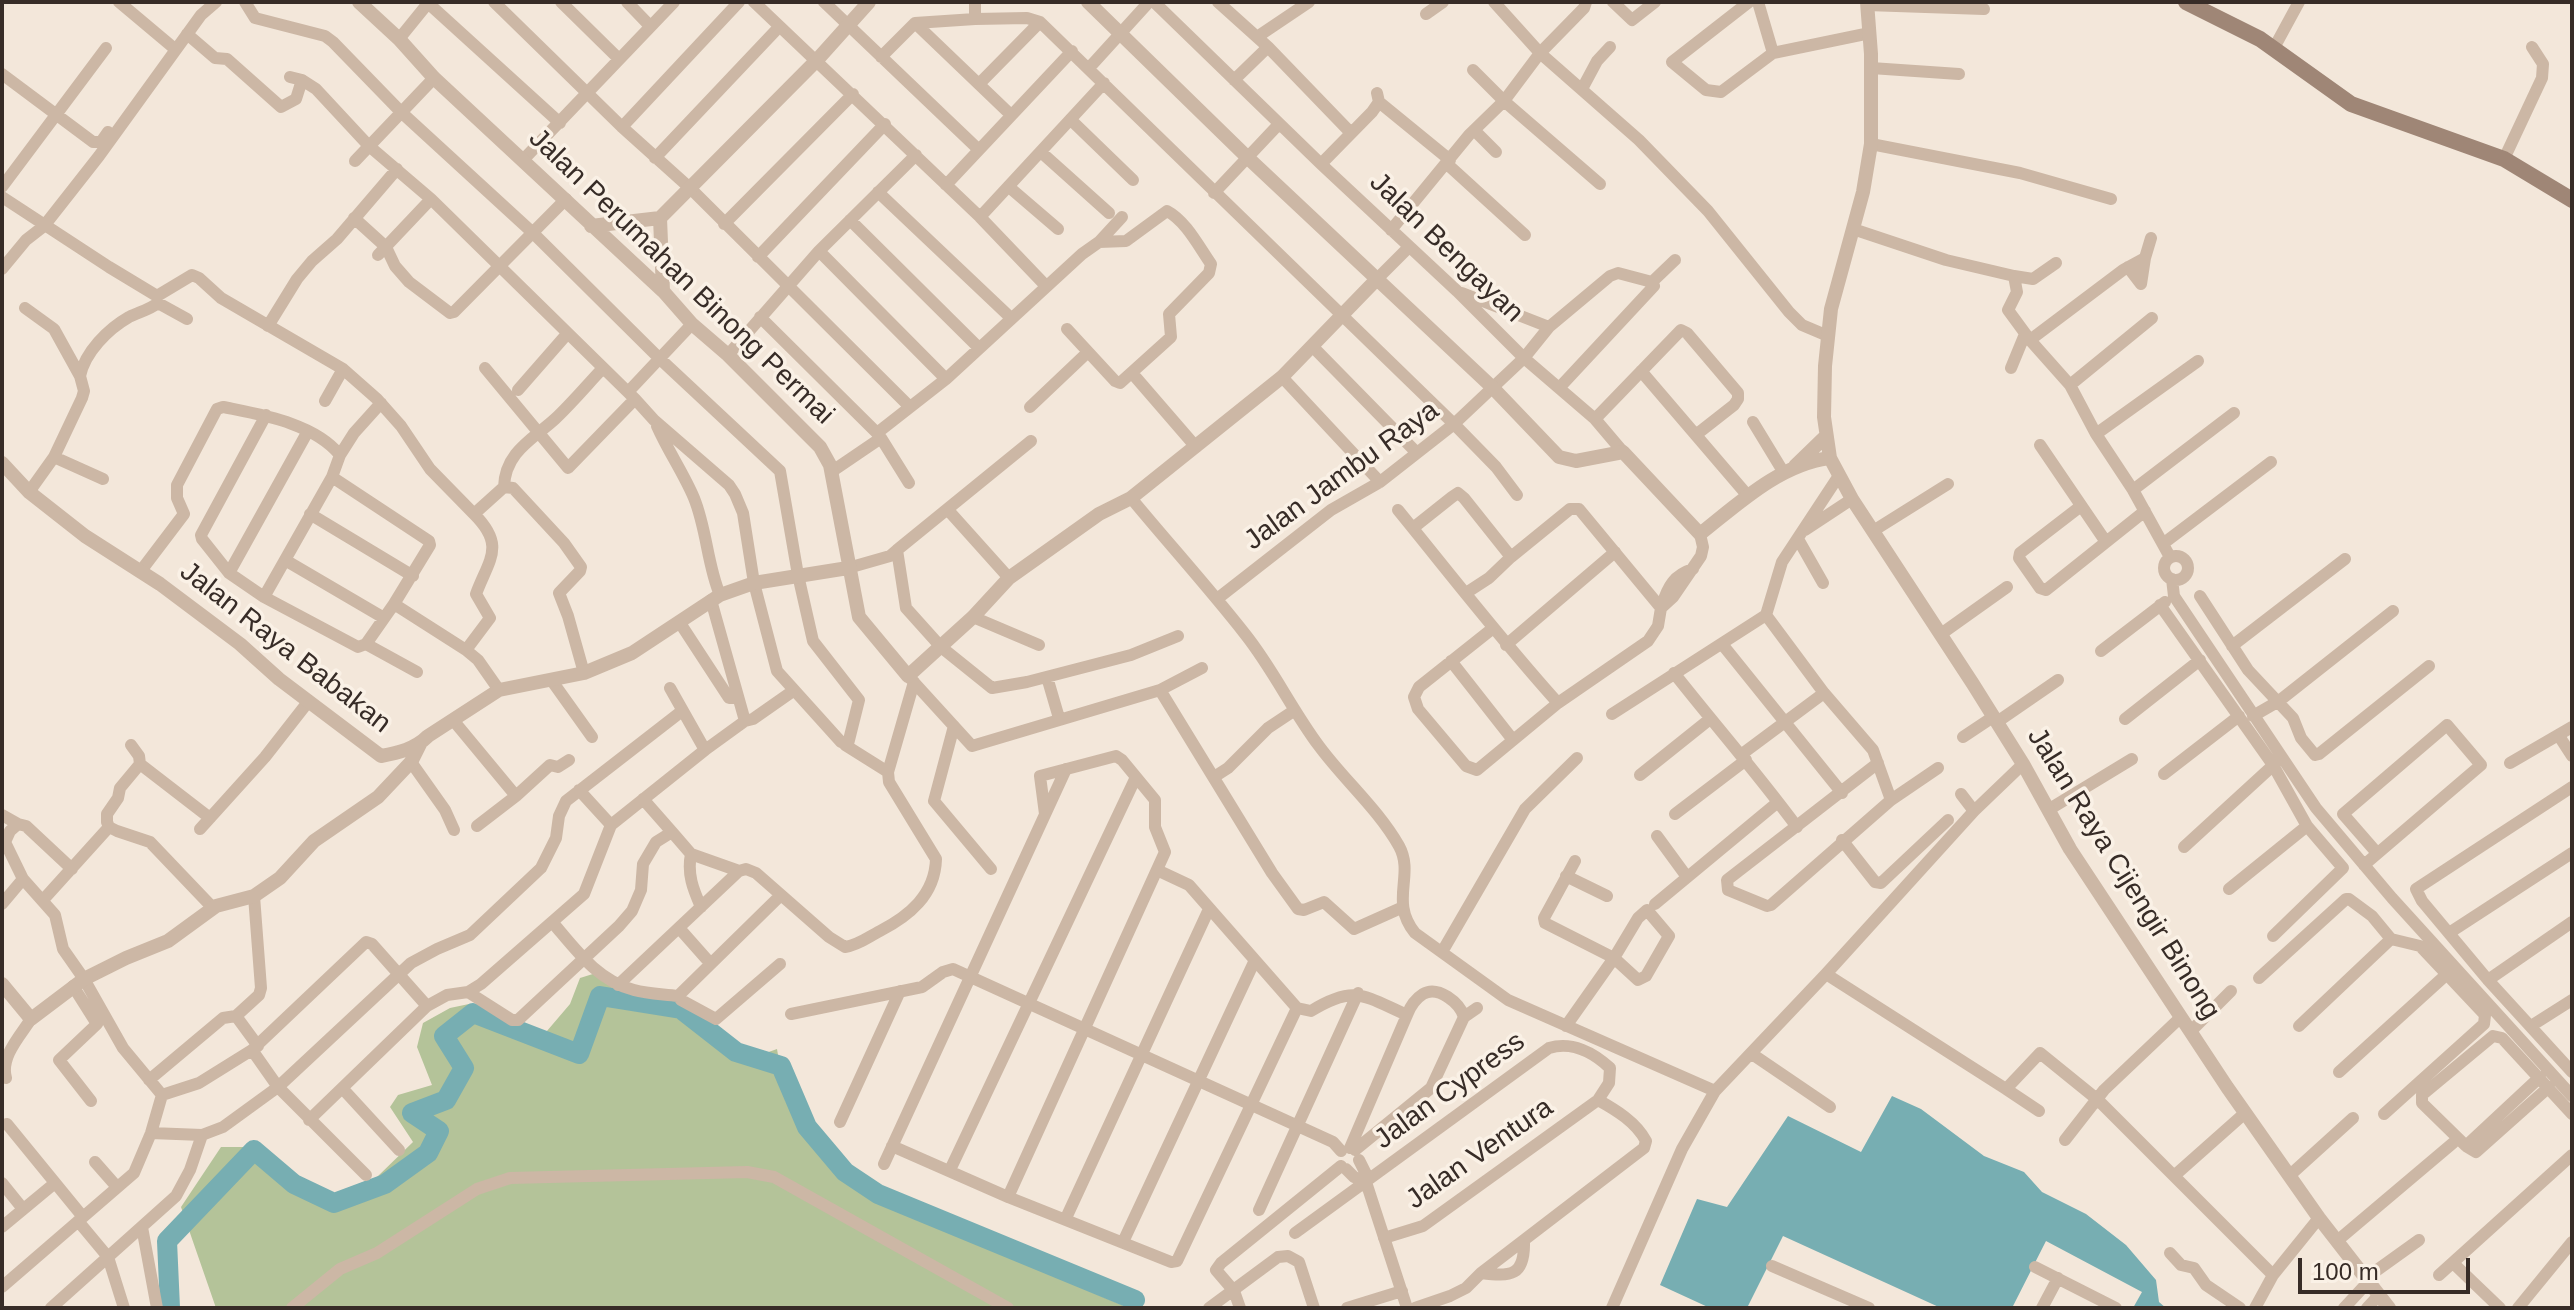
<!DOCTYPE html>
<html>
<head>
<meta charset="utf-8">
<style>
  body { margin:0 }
  #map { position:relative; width:2574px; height:1310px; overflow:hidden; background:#f3e7da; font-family:Helvetica,sans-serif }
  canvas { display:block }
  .frame { position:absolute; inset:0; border:4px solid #372c27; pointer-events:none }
  .scale { position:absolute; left:2298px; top:1258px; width:172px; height:36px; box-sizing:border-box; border:4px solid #372c27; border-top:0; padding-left:10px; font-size:24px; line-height:28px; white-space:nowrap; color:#372c27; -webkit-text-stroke:6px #faf1e6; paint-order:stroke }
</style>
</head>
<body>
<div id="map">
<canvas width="2574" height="1310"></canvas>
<div class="frame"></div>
<div class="scale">100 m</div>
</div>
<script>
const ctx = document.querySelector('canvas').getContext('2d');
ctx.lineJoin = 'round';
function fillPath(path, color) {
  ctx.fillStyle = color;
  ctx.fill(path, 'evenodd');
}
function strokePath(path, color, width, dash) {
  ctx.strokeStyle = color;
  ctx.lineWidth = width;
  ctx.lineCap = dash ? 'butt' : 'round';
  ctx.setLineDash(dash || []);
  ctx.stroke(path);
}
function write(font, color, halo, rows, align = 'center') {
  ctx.font = font + ' Helvetica,sans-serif';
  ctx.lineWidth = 7;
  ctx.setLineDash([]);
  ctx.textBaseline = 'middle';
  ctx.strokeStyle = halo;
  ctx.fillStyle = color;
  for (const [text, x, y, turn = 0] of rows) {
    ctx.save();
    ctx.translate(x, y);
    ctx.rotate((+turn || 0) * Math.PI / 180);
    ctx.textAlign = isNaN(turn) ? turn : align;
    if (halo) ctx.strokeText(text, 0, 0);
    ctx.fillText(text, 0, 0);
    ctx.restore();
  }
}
fillPath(new Path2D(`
  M596,973L630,995L695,1005L730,1039L763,1054L777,1049L786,1102L824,1157L860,1188L908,1214L1129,1308H216L181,1207L221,1147H260L288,1171L329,1195L377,1177L413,1142L390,1107L398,1095L432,1085L417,1047L423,1023L450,1008L469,1004L541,1038L570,1004L580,978Z`), '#b4c399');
fillPath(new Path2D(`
  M1892,1096L1921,1109L1984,1156L2024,1172L2042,1192L2086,1214L2126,1245L2156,1280L2159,1302L2166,1308H2133L2142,1292L2046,1241L2012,1308H1941L1783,1236L1748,1306L1751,1308H1710L1660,1285L1697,1199L1727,1207L1788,1116L1861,1152Z`), '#77aeb2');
strokePath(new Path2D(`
  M170,1308L167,1241L254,1150L294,1184L334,1203L385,1184L428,1153L439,1131L412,1113L446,1100L464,1068L444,1036L473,1013L579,1054L600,996L681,1009L736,1052L781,1066L807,1127L845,1172L878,1194L1135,1300`), '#77aeb2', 20);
strokePath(new Path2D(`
  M119,2L175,49
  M245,2L255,18L325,36L333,42L401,112L533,233L659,358L780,471L798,575L813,641L859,700L848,744L841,742L777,671L754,583L743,513L735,494L729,485L654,420L635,399L431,199L369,146L316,89L302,80L290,77
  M494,2L622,127L691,189L909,406
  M561,2L619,59
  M627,2L650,26
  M754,2L980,217L1046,286
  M824,2L978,149
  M975,2V19L1027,18L1040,22L1454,424L1496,467L1517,495
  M1154,2L1321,164L1457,291L1524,358L1595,419L1623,452
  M1218,2L1268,47L1234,80
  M1494,2L1540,53L1639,140L1708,211L1789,312L1802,325L1828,336
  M1613,2L1632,20L1655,2
  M1749,2L1672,62L1706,90L1721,92L1773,53L1870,33
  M1758,2L1773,53
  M428,3L560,123
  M1867,5L1984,9
  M1426,14L1443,2
  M915,23L1011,115
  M187,34L215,58L227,59L281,107L296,99L302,80
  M1257,37L1309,2
  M399,39L429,2
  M1268,47L1351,133
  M2274,48L2299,2
  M881,57L915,23L975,19
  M1089,68L1149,2
  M1871,68L1959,74
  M1473,70L1504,101L1600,184
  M2,74L93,142H101L108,132
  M979,84L1040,22
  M1582,89L1597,61L1610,47
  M1379,102L1450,160
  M1072,121L1133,180
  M622,127L739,2
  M1474,130L1496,152
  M1871,144L2020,173L2111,199
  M1042,153L1109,213
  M655,158L779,27
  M2504,159L2542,78L2543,64L2532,47
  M523,160L674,2
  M355,161L434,78
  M1446,163L1525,235
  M1321,164L1372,112L1379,102L1377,93
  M946,185L1072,51
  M2,187L106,48
  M1009,187L1058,229
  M878,192L1011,318
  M1214,193L1279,124
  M2,197L109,267L157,296
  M980,217L1104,83
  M354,218L386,247L395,266L409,282L450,313L454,312L566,199
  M850,220L979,348
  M724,224L853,94
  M1853,229L1946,260L2014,276L2017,292L2008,310L2030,340L2070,385L2096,434L2133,490L2170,557
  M1391,230L1469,135L1504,101L1540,53L1584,8L1586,2
  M1099,242L1122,217
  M819,251L946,379
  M378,255L431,199
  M758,257L885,124
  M2145,258L2151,238
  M2,269L26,240L44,226L99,156L201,15L216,2
  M2014,276L2033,279L2056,263
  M1376,280L1409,247
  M1652,282L1675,260
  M1462,293L1549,327
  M158,303L187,319
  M25,308L54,329L80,376
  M760,317L877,433
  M268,326L297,279L312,261L337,239L397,169
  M2030,340L2123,270L2145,258L2141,284L2128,267
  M1313,347L1417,453
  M728,355L819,251L916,155
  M485,368L568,468L635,399
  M2011,368L2025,334
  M1641,371L1748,496
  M1132,373L1196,447
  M1282,377L1380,482
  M2070,385L2152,318
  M518,390L567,334
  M628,392L692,324
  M325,401L343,369
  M1030,407L1088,352
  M266,415L201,535L202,539L229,573L264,597L358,647L366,644L394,604
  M1595,419L1681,330L1687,333L1738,393V399L1734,405L1697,434
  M1753,422L1784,473
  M657,426C668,451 684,474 694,498C707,530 707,564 720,595
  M2096,434L2198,361
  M881,438L909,483
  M2040,445L2106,542
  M340,455L354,433L381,403
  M54,457L103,479
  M831,472L881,438L877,433L946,379L1082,254L1099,242L1126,241L1167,211C1186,221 1199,247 1211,264L1209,273L1169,314L1171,337L1120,383L1115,381L1067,329
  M332,477L429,541L430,545L394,604L466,650L478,660L499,690
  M1838,477L1782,562L1766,615L1824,693L1873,750L1891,800
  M504,487C505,452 533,439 555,419C572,403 587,385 603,368
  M2133,490L2234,413
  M29,492L54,457L82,398L84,391L80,376C85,352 108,329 129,317C139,312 149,310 158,303L157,296L192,275L199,278L221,298L343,369L377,399L401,426L430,469L474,514L504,487L513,488L564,543L581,567L580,571L559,593L568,616L584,673
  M1131,498C1169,544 1209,588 1245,634C1273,669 1292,710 1319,746C1344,780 1378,809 1399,846C1415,875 1389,901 1415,933L1508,1000L1715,1091
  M2081,506L2020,553L2019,558L2040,588L2046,590L2145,511
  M948,510L1009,578
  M1398,510C1451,575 1502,641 1558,703
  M310,514L413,576
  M1413,528L1452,497L1458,493L1464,498L1511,557L1489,578L1466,593
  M1805,530L1852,499
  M1873,531L1948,484
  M1798,539L1823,583
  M2164,543L2271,462
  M897,550L1031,441
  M2164 568a12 12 0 1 1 24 0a12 12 0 1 1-24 0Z
  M1511,557L1570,509H1579L1661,608
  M285,560L384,618
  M848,568L890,556L897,550L906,608L941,647L992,688L1027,682L1131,655L1178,636
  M140,572L184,514L177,498V485L217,409L223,407C262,415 314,423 340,455L332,477L264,597
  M229,573L308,431
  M2172,579L2174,596L2316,808L2392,898L2572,1096
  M2200,596L2248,670L2293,718L2301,738L2315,755L2319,754L2429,666
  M1217,599L1331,510L1380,482L1454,424L1524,358L1549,327L1610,276L1618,273L1652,282L1654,286L1560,387
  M711,600L745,721L753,719L793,691
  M1662,605C1668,586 1674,575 1693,569
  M2160,605L2273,765L2307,826L2343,868L2273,936
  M973,617L1039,645
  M680,623L729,698H738
  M1492,629L1419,687L1414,697L1418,709L1466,766L1477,770L1558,703L1648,641L1658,626L1661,608L1673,597L1701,556L1703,547L1700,534
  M1941,634L2007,587
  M366,644L417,672
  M1722,644L1842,793
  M1506,645L1615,552
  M2232,646L2345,559
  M466,650L490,618L476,594C489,559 506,546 474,514
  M2101,651L2165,602
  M1451,661L1513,740
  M1674,673C1715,725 1758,774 1797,827
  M1047,677L1059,718
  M910,678L972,746L1160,690L1202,668
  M552,681L592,737
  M1160,690L1272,873L1298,909L1304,910L1324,902L1354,929L1401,908
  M1612,714L1766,615
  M2253,716L2279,701L2393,611
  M2125,719L2200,660
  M453,720L516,796L550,765L558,767L569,760
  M1997,722L2058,680
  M954,726L934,801L991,869
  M2559,736L2572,756
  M1963,737L1993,717
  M131,745L139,756L140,764L120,788L118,798L107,814V822L109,827L117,831L150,842L213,908
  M845,745L888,772
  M705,750L745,721
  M1742,754L1824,693
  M411,762L445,810L454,830
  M1878,763L1727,880L1728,890L1767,906L1771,905L1891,800L1938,768
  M2510,763L2572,727
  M140,764L210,818
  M2164,774L2239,716
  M1640,775L1710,719
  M1214,777L1228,768L1268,728L1295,710
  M2572,787L2416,889L2422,901L2488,980L2572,1072
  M579,790L611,825
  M1961,794L1974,811
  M643,799L672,832
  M2048,810L2132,759
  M1675,814L1746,760
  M2,815L18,824
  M477,826L516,796
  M200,829L265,757L308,702
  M1657,836L1687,877
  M1842,840L1875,882L1881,883L1948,820
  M2184,847L2279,760
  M691,854L739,871
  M2364,865L2481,765L2447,725L2343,814L2377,853
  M72,869L26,826L18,824L10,831L5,842L23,879L55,915L63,949L84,979L123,1048L162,1095
  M1157,870L1189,885L1297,1008
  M1566,876L1607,896
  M2229,889L2307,826
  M254,896L261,988L259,995L236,1016L258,1046
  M43,900L109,827
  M2,904L23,879
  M1655,904L1778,802
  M553,923C576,950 598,981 634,990C648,994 663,994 678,996
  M679,928L710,963
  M2449,933L2572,853
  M1442,952L1525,809L1577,758
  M780,964L716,1019L681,1000L678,996L781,895
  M1826,974L2006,1089
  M2259,978L2346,899H2349L2372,916L2391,939L2420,946L2485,1015L2484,1024L2384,1114
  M2488,980L2572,922
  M618,985L739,871L746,869L756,873L829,937L845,947C859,945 868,937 880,931C909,916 935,895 936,859L889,782L888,772L914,682
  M73,986L97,1024L59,1060L91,1101
  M468,992L512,1020H518L619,926L632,911L641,890L643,864L656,842L672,832L691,854C687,874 693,889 701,907
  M1297,1008L1311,1011C1355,984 1364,996 1407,1015C1410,1007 1415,999 1423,994C1438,985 1460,1003 1464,1017
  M791,1014L922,987L943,972L953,969L1333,1142L1341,1151
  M1566,1026L1614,958L1638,918L1647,910L1669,936L1646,976L1638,980L1614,958L1545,923L1544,918L1575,861
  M2299,1026L2391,939
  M2531,1026L2572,1000
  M2191,1031L2231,991
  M252,1050L278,1087L366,1175
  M1752,1054L1830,1107
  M2339,1072L2447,974
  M2540,1077L2466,1146L2476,1152L2549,1087
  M6,1078C0,1057 20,1036 31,1019
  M149,1080L223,1018L236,1016
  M343,1089L399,1150
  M162,1095L199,1083L252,1050L366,942L372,944L427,1006L447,995L468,992L481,984L584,894L611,825L705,750L670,688
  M2039,1111L2006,1089L2040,1053L2098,1100L2273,1275
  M309,1120L427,1006
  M840,1122L900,991
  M7,1124L83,1217
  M151,1133L202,1135L223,1127L278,1087L411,963L437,949L470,935L541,868L556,838L559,816L566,801L682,711
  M2065,1140L2104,1090L2181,1017
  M892,1146L1008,1197L1171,1262L1177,1261L1297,1008
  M2466,1146L2422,1103V1095L2493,1036L2502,1038L2572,1114
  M1350,1148L1407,1015
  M1355,1150L1431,1088L1464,1017L1477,1008
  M1359,1160L1366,1174V1182L1407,1308
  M95,1162L117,1187
  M884,1164L1066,769
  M1346,1169L1354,1177L1366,1182
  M950,1170L1136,777
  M2174,1176L2245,1113
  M2289,1176L2353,1118
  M2,1183L23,1209
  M1008,1197L1165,852L1155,827V800L1122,760L1116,756L1040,776L1045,814
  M1259,1210L1358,993
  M1066,1218L1209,909
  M78,1221L108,1257L124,1308
  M2,1227L55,1183
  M142,1227L157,1308
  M1295,1233L1549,1048C1572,1041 1594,1053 1610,1068L1609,1083L1598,1100L1423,1226L1384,1238
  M2337,1241L2453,1143
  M1123,1242L1255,960
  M2170,1253L2181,1265L2194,1268L2206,1285L2240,1308
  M2453,1263L2500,1308
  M1772,1266L1869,1308
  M2035,1267L2116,1308
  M1481,1273C1511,1277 1525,1276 1524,1241
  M2439,1275L2572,1155
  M2366,1278L2419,1240
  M2,1287L134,1173L151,1133L162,1095
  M51,1308L176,1196L190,1170L202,1135
  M292,1308L340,1269L377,1253L477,1189L510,1178L747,1172L774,1177L1008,1308
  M1209,1308L1278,1257L1288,1256L1299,1262L1314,1308
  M1240,1308L1234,1291L1216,1270L1221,1263L1341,1166
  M1347,1308L1402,1291
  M1415,1308L1450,1296L1466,1288L1481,1273L1644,1148L1646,1141C1636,1122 1616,1110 1598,1100
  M1612,1308L1682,1149L1715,1091L1826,974L1974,811L2023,764
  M2042,1308L2058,1278
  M2255,1308L2273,1275L2319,1218
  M2344,1308L2369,1281
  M2367,1308L2379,1295
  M2518,1308L2572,1242`), '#ccb7a5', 12);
strokePath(new Path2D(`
  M359,2L399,39L434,78L663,291L692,324L728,355L820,447L830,465L859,617L908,676L973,617L1009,578L1099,514L1131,498L1282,377L1376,280
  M1088,2L1247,157L1493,388L1559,457L1576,461L1623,452L1700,534C1738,504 1780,464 1830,458
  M1867,2L1871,54V144L1863,192L1831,309L1825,366L1824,417L1830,458L1852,499L1973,684L2023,764L2070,849L2227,1087L2319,1218L2389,1308
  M591,226L660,218
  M663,291L660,218L817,60L869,2
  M2,463L29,492L85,536L160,584L240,644L279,679L381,756C398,753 415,749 428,736L499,690L584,673L632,653L720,595L754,583L848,568
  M1795,466L1826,436
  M2,984L31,1019L84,979L126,958L168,941L216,906L254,896L280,878L314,841L378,797L411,762L420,744`), '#ccb7a5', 14);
strokePath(new Path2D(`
  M2186,2L2260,39L2351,104L2504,159L2572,200`), '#9f8676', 16);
write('28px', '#372c27', '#faf1e6', [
  ["Jalan Bengayan",1446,248,44],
  ["Jalan Perumahan Binong Permai",681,277,44],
  ["Jalan Jambu Raya",1342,476,-36],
  ["Jalan Raya Babakan",285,648,38],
  ["Jalan Raya Cijengir Binong",2123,874,58],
  ["Jalan Cypress",1450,1091,-36],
  ["Jalan Ventura",1480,1154,-35]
]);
</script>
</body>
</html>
